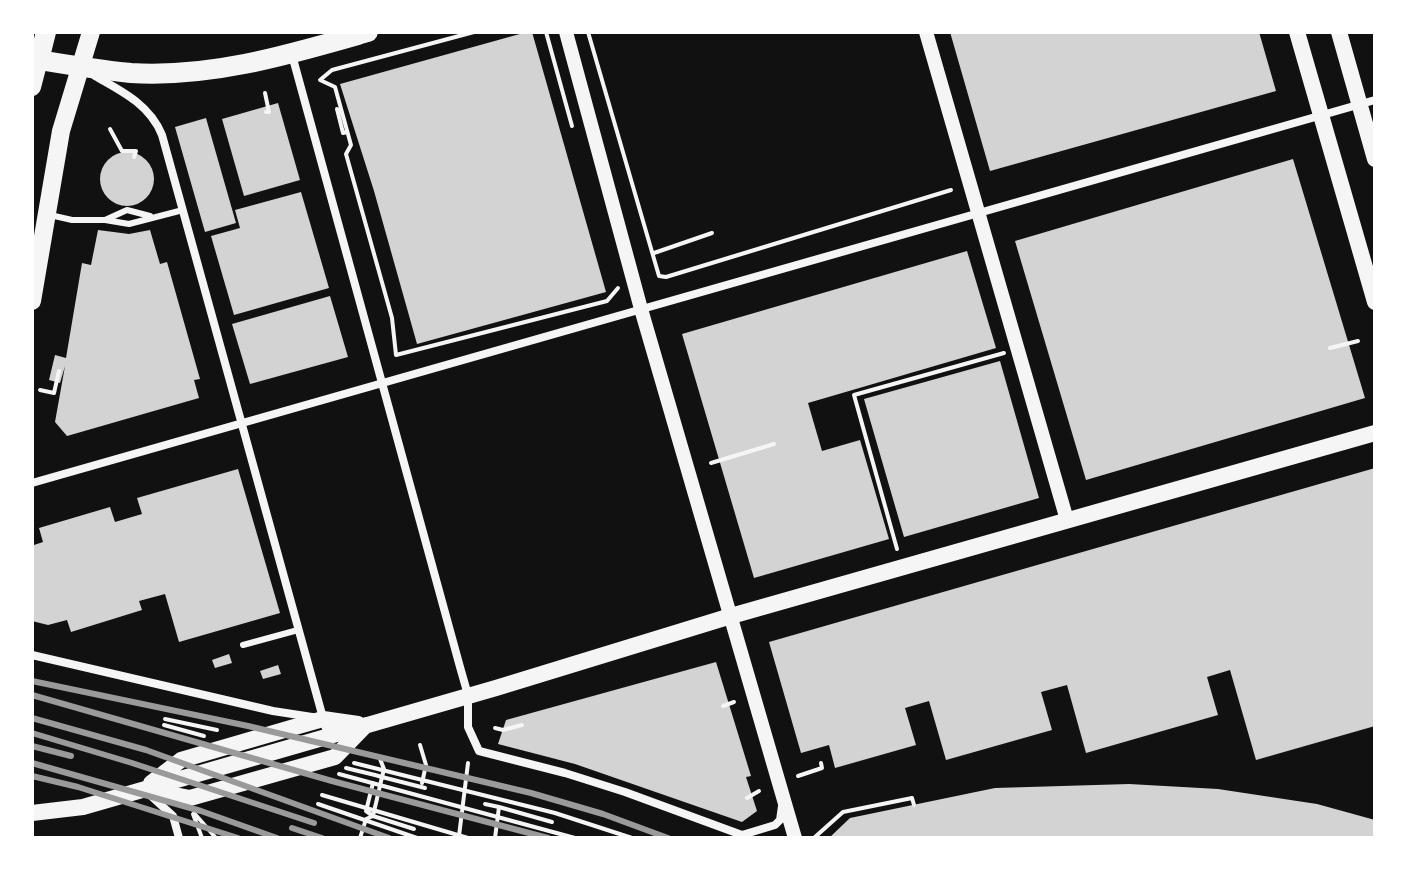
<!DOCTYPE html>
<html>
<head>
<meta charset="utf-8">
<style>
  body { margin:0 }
  #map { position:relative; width:1407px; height:870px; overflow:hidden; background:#111; font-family:"Noto Sans",sans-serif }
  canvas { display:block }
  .frame { position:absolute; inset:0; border:34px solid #fff; pointer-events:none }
</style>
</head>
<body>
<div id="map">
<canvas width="1407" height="870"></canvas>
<div class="frame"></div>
</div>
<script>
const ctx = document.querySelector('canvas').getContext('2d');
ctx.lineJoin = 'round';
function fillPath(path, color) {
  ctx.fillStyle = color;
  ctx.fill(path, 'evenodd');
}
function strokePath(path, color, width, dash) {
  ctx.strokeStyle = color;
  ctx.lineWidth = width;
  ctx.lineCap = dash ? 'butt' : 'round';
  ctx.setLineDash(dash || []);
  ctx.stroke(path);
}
fillPath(new Path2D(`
  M527,32H532L606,292L417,344L374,191L340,84Z
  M950,32H1259L1276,91L990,171Z
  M278,103L300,180L244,196L222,119Z
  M206,118L236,223L205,232L175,127Z
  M100 179a27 27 0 1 1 54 0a27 27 0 1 1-54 0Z
  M1293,159L1365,398L1086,480L1015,241Z
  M301,192L329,288L234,315L211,236L240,228L235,210Z
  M98,230L129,234L150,230L160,264L167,262L200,379L194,380L199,398L67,436L55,422L65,366L60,383L49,380L55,355L66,358L82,263L91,265Z
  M967,251L996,348L808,403L822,451L860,440L889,539L754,578L682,334Z
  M330,296L348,357L250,384L232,324Z
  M1000,361L1039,498L904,537L864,399Z
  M1375,468V726L1256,760L1230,670L1207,677L1218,715L1086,753L1067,685L1041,692L1052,730L946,760L929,701L905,708L916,745L835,768L829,745L801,753L769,642Z
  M238,469L280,613L179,642L165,594L139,601L142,610L71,632L67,620L48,625L32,621L34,545L43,542L39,528L110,507L115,522L142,514L137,498Z
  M229,654L232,663L215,668L212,660Z
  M716,662L751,776L746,777L757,811L742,822L575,764L498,744L506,720Z
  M278,665L281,674L263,679L260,671Z
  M1129,784L1218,789L1317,804L1375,820V838H829L850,818L995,788Z`), '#d3d3d3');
strokePath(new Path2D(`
  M474,32L332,70L320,80L335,87L351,145L346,154L392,318L396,355L607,301L618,288
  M546,32L572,126
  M588,32L659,276L666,277L951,190
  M265,93L269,112H266
  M337,109L343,133L347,132
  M110,129L122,151H136L134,157
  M654,253L712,233
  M1330,348L1358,341
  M40,390L54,393L59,371
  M711,463L774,444
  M897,549L854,395L1004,353
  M723,706L734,702
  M165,719L217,730
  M164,725L204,736
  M495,728L503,730L522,725
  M420,745L426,765L422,783
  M380,759L384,769L382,777L425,788
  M354,763L555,813L632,838
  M346,768L375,775
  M339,774L575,838
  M798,776L822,768L821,763
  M322,795L468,838
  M747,798L759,791
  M318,804L417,838
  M485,804L499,807
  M194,813L216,838
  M193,814L202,838
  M373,816L382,777L375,775
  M373,816L366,811L373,783
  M373,816L414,829
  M459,836L468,763
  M815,837L843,812L912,798L914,805
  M360,838L366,819L373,816
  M495,838L499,807L552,822`), '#f5f5f5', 4);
strokePath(new Path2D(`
  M50,215L72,220H105L129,224L183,210
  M105,220L127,210L150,216
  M243,645L298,630`), '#f5f5f5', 6);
strokePath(new Path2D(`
  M292,55L460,667L468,695V727L479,751L565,773L625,792L742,835L775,825L780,820L782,806
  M95,76C122,91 150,105 162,135L328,736
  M32,483L1375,100
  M32,655L273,711L312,717
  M149,794L173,816L179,838`), '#f5f5f5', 8);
strokePath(new Path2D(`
  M566,32L641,309L795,838
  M926,32L1067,520`), '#f5f5f5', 14);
strokePath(new Path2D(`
  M1297,32L1375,302
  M1339,32L1375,159
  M151,783L181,760L291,728L323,719L358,724
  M149,790L190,798L335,757L366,725
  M32,813L83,807L496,688L731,616L1375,433`), '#f5f5f5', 16);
strokePath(new Path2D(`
  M32,87L39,60
  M32,301L61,131L91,32`), '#f5f5f5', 18);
strokePath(new Path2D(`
  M46,32L39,60C69,65 100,70 131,73C212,78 291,54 368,32`), '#f5f5f5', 20);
strokePath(new Path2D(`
  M32,681L248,726L531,793L603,814L668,838
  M32,695L332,781L548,838
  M32,718L146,750L389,838
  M32,733L132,763L314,823
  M32,746L71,756
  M32,763L201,811L277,838
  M32,776L78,787L238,838
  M292,828L322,838`), '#9a9a9a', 6);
</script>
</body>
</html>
